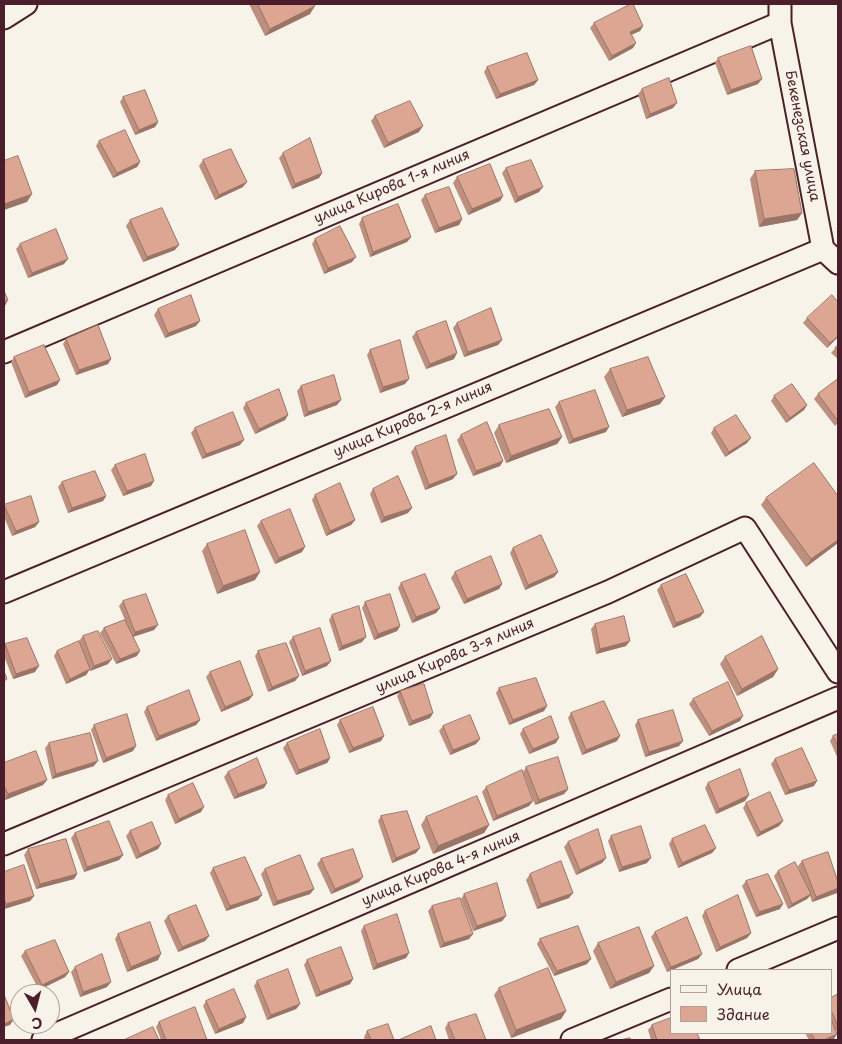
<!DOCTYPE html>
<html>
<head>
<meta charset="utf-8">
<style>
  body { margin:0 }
  #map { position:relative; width:842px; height:1044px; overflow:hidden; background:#f7f3e8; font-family:"Playpen Sans",sans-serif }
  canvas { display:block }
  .frame { position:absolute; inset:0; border:5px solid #4a1f2b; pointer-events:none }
  .legend { position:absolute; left:670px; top:969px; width:162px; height:65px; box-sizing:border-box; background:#f7f3e8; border:1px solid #b29e9c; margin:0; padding:6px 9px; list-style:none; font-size:15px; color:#4a1f2b }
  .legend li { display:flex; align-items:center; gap:10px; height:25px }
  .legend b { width:25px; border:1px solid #b29e9c }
  .north { position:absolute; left:10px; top:984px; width:50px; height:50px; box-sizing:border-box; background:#f7f3e8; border:1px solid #b29e9c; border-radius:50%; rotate:172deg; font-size:14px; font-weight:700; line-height:20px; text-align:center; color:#4a1f2b }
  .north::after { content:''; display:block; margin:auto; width:18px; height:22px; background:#4a1f2b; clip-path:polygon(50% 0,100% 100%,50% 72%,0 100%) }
</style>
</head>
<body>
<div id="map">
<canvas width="842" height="1044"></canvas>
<div class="frame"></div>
<ul class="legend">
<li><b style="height:6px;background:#f7f3e8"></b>Улица</li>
<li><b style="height:14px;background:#dca692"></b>Здание</li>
</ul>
<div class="north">С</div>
</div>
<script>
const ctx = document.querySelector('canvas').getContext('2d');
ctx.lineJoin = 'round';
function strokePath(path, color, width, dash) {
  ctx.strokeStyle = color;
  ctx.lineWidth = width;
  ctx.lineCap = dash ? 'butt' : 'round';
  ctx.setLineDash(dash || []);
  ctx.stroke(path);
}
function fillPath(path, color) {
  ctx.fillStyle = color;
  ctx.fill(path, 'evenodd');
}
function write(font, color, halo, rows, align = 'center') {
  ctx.font = font + ' "Playpen Sans",sans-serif';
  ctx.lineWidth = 4;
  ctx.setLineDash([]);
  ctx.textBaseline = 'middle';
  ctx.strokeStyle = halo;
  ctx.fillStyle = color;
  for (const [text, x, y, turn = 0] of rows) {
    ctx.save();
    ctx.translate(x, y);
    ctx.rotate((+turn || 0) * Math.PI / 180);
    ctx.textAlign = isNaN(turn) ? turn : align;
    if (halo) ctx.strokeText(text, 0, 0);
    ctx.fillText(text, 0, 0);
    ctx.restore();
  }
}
const minor = new Path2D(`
  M780,4V23L823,249L838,263
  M4,18L26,4
  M4,352L780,23
  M4,592L823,249
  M4,844L608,592L745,528L838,672
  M738,970L838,928
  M43,1040L838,698
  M572,1040L671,999`);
strokePath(minor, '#4a1f2b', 25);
strokePath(minor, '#f7f3e8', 21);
fillPath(new Path2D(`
  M249,4H314L310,14L265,36Z
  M594,23L643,26L640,31L632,34L633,48L609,61L590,28Z
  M718,58L758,84L727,95L715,63Z
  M487,67L538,80L534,85L496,99L484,72Z
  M642,89L673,108L646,119L638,94Z
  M123,97L158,122L155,127L135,135L120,102Z
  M375,116L419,132L384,148L371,121Z
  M99,141L140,162L137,167L113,178L96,146Z
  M283,153L322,173L319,178L292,189L279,158Z
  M203,160L243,187L215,200L199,166Z
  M506,168L539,192L515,203L502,173Z
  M755,171L802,213L797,220L759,227L750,179Z
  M457,177L503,196L500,201L468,215L453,183Z
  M425,195L462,219L459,225L435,233L421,200Z
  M362,218L411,237L407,242L370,257L359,224Z
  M130,220L175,250L143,262L126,226Z
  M315,239L352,262L324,274L312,244Z
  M20,244L64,264L28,278L16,249Z
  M838,302V337L827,348L803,323L807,318Z
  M158,309L196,326L165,338L154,315Z
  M457,323L502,340L498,345L464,357L453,328Z
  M416,332L454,359L426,369L412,337Z
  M66,339L111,359L108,364L76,375L63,344Z
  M838,345V359L831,353Z
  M370,350L405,384L380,393L367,355Z
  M14,357L57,385L25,398L11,362Z
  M610,369L665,397L660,404L622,417L604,377Z
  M838,379V423L835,426L814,399L818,394Z
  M301,386L337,405L304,417L297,391Z
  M774,396L807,405L804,410L786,423L771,401Z
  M559,402L606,432L569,444L555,407Z
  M246,403L288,415L285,420L255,434L243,408Z
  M499,425L562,437L557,444L506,463L494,433Z
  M195,428L240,445L202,459L191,433Z
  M714,428L747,443L725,457L711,433Z
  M461,435L503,461L500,466L473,476L457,440Z
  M415,447L453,479L425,490L411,452Z
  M115,465L151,486L123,496L111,470Z
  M62,482L106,496L103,501L68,513L58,487Z
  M373,489L408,513L381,523L370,494Z
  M315,495L355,520L351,525L326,536L312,500Z
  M838,496V543L806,567L761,505L766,498Z
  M4,505L39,522L35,527L12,536L4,517Z
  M261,521L302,552L275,564L257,526Z
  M207,544L255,580L217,594L202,551Z
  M513,548L558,572L554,577L525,590L510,553Z
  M455,572L502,584L499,589L464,604L451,578Z
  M401,583L440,608L436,613L412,623L398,588Z
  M661,585L700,617L673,628L657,590Z
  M123,601L154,630L133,637L137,656L116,664L100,633L104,628L125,620L119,606Z
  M365,602L400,626L397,631L374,640L362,608Z
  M332,615L362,642L339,651L329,620Z
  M595,624L626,646L596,654L591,629Z
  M83,636L108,664L90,671V669L86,675L66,684L54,656L57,651L90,669L79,641Z
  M293,637L327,666L302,676L289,642Z
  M5,644L35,672L13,679L4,656V646Z
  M258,651L299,676L295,681L268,692L255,656Z
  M725,657L778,669L773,677L737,696L720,664Z
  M210,672L253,695L249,700L221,712L206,677Z
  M499,688L544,711L509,725L496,693Z
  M400,691L433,713L430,718L409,726L397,696Z
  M693,699L740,721L709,736L689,704Z
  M147,707L200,720L196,725L156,741L144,712Z
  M571,713L617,741L582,755L568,718Z
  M340,720L384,736L381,741L349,753L337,725Z
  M638,720L679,746L645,757L635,725Z
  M94,725L133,751L103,763L91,730Z
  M443,726L476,744L450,755L439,731Z
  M523,729L556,743L529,754L520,734Z
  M838,734V759L830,741L833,736Z
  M49,743L94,766L52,779L45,748Z
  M287,743L330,758L327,763L296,775L283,748Z
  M775,759L814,786L785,795L771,764Z
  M4,763L43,785L5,800L4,798Z
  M526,767L568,789L564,794L535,805L523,772Z
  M228,772L264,788L234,799L224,777Z
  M708,783L749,795L745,801L716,814L705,788Z
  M486,787L533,801L529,806L493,821L482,792Z
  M168,795L201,812L175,824L165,800Z
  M746,803L783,821L779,826L757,837L743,808Z
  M381,816L416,853L392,863L378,821Z
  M426,817L489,825L484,833L433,854L421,825Z
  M130,831L161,844L158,849L136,859L126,836Z
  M75,833L123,855L119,860L84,872L71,838Z
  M611,836L647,863L619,872L608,841Z
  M672,839L716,848L712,853L678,868L669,844Z
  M568,842L606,858L602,863L576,875L564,847Z
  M28,849L77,874L74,879L36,889L24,855Z
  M321,859L359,882L331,894L317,864Z
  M802,861L837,893L812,902L810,896L807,899L788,909L774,876L778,871L802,877L798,866Z
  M213,868L262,895L258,900L226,911L210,873Z
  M265,869L314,889L310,894L273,906L261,874Z
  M4,872L34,896L30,901L4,909Z
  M530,874L569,898L537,909L526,880Z
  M746,881L780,909L756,917L742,886Z
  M464,894L506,916L502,921L473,931L461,899Z
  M432,906L469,939L440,948L428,911Z
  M705,911L751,933L747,938L716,952L702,916Z
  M168,916L209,936L205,941L178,952L164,921Z
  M364,926L406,958L373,970L361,931Z
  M655,932L702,954L698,959L667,972L651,937Z
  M118,934L158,960L127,972L115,939Z
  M540,939L587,964L554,976L537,944Z
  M598,943L654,966L649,973L610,989L593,951Z
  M25,951L69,972L65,977L39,990L21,956Z
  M307,960L353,979L350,984L316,997L304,965Z
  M75,967L107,987L80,997L71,972Z
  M257,981L300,1004L296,1009L267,1020L254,986Z
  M499,988L566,1011L561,1019L511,1038L494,995Z
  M838,994V1030L836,1031L834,1039L831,1040H809L805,1033H831V998Z
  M206,1001L246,1017L243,1023L215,1034L203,1006Z
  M159,1022L207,1040H161L156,1027Z
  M448,1023L486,1040H449L445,1028Z
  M652,1025L700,1040H651L648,1030Z
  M367,1031L394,1040H365L364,1037Z`), '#bd8f7e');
fillPath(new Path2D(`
  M315,6L310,14L265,36L270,29Z
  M643,26L640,31L627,37L630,32Z
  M636,43L633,48L609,61L612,56Z
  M762,79L758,84L727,95L731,90Z
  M538,80L534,85L496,99L500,94Z
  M677,103L673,108L646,119L650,114Z
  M158,122L155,127L135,135L139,130Z
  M423,126L419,132L384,148L388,143Z
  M140,162L137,167L113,178L117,173Z
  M322,173L319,178L292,189L295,184Z
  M247,182L243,187L215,200L219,195Z
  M543,187L539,192L515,203L518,197Z
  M32,194L27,202L4,210V204Z
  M503,196L500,201L468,215L472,209Z
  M802,213L797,220L759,227L764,219Z
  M462,219L459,225L435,233L439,228Z
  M411,237L407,242L370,257L373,252Z
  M179,245L175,250L143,262L147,257Z
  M356,257L352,262L324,274L328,268Z
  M68,259L64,264L28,278L32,273Z
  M8,300L5,306H4V302Z
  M200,321L196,326L165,338L168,333Z
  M838,336V337L827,348L830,343Z
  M502,340L498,345L464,357L468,352Z
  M457,353L454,359L426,369L430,364Z
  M111,359L108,364L76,375L79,370Z
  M409,379L405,384L380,393L383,387Z
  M60,380L57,385L25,398L29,392Z
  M665,397L660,404L622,417L627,410Z
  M341,400L337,405L304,417L308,412Z
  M807,405L804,410L786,423L790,418Z
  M288,415L285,420L255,434L259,429Z
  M609,427L606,432L569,444L573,439Z
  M562,437L557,444L506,463L511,456Z
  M751,438L747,443L725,457L729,452Z
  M244,440L240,445L202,459L206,454Z
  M503,461L500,466L473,476L476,471Z
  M457,474L453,479L425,490L429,485Z
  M154,481L151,486L123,496L127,491Z
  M106,496L103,501L68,513L72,508Z
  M412,508L408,513L381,523L384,517Z
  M355,520L351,525L326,536L330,531Z
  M39,522L35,527L12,536L16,531Z
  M838,540V543L806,567L811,559Z
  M305,547L302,552L275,564L279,558Z
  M260,572L255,580L217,594L223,586Z
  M558,572L554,577L525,590L528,585Z
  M502,584L499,589L464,604L467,599Z
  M440,608L436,613L412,623L416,617Z
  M704,612L700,617L673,628L676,623Z
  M158,625L154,630L132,637L135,632Z
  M400,626L397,631L374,640L378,634Z
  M366,637L362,642L339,651L342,646Z
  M630,641L626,646L596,654L600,649Z
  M140,651L137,656L116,664L120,659Z
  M112,659L108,664L90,671L94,666Z
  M331,661L327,666L302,676L305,671Z
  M39,666L35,672L13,679L16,674Z
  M90,669L86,675L66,684L70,679Z
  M778,669L773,677L737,696L742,689Z
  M299,676L295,681L268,692L272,687Z
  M253,695L249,700L221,712L225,707Z
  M547,706L544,711L509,725L513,720Z
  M433,713L430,718L409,726L412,721Z
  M743,716L740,721L709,736L712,731Z
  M200,720L196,725L156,741L159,736Z
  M384,736L381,741L349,753L353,748Z
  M620,736L617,741L582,755L586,750Z
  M559,738L556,743L529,754L533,749Z
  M480,739L476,744L450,755L453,750Z
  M683,741L679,746L645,757L649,752Z
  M136,746L133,751L103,763L106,758Z
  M330,758L327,763L296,775L299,770Z
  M98,761L94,766L52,779L56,774Z
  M47,780L43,785L5,800L8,794Z
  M817,781L814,786L785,795L789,790Z
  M267,783L264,788L234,799L238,794Z
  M568,789L564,794L535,805L539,800Z
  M749,795L745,801L716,814L719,809Z
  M533,801L529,806L493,821L497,816Z
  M204,807L201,812L175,824L179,819Z
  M783,821L779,826L757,837L760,832Z
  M489,825L484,833L433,854L438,846Z
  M161,844L158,849L136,859L140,854Z
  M420,848L416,853L392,863L396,858Z
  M716,848L712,853L678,868L682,863Z
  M123,855L119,860L84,872L87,867Z
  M606,858L602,863L576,875L580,870Z
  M651,858L647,863L619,872L622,867Z
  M77,874L74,879L36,889L40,884Z
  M363,877L359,882L331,894L335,889Z
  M838,888V890L837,893L812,902L816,897Z
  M314,889L310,894L273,906L277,901Z
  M573,893L569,898L537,909L541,904Z
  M811,894L807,899L788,909L792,904Z
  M262,895L258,900L226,911L230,906Z
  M34,896L30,901L4,909L6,904Z
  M783,904L780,909L756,917L759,912Z
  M506,916L502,921L473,931L477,926Z
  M751,933L747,938L716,952L720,947Z
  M473,934L469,939L440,948L444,943Z
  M209,936L205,941L178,952L182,947Z
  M409,953L406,958L373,970L377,964Z
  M161,954L158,960L127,972L131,967Z
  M702,954L698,959L667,972L671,967Z
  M591,959L587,964L554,976L557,971Z
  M654,966L649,973L610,989L616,982Z
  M69,972L65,977L39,990L42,985Z
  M353,979L350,984L316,997L320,992Z
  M111,982L107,987L80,997L83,992Z
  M300,1004L296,1009L267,1020L271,1015Z
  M566,1011L561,1019L511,1038L516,1030Z
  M246,1017L243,1023L215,1034L219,1029Z
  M14,1019L10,1025L4,1027V1024Z
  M837,1034L834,1039L831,1040H824Z`), '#9a7466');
const building = new Path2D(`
  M258,4H314L315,6L270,29Z
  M631,4H633L643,26L630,32L636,43L612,56L594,23Z
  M751,46L762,79L731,90L718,58Z
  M527,53L538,80L500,94L487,67Z
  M669,78L677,103L650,114L642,89Z
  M145,90L158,122L139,130L123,97Z
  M410,101L423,126L388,143L375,116Z
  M125,130L140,162L117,173L99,141Z
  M310,138L322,173L295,184L283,153Z
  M231,149L247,182L219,195L203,160Z
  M18,156L32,194L4,204V161Z
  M531,160L543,187L518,197L506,168Z
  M490,164L503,196L472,209L457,177Z
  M794,169L802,213L764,219L755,171Z
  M449,187L462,219L439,228L425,195Z
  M398,204L411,237L373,252L362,218Z
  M162,208L179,245L147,257L130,220Z
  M340,226L356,257L328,268L315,239Z
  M56,229L68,259L32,273L20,244Z
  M4,291L8,300L4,302Z
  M191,295L200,321L168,333L158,309Z
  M832,295L838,302V336L830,343L807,318Z
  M491,308L502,340L468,352L457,323Z
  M446,321L457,353L430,364L416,332Z
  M98,325L111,359L79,370L66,339Z
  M400,340L409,379L383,387L370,350Z
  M44,345L60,380L29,392L14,357Z
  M838,345V350L835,348Z
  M648,357L665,397L627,410L610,369Z
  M334,375L341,400L308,412L301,386Z
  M838,379V421L818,394Z
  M792,384L807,405L790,418L774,396Z
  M279,389L288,415L259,429L246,403Z
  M595,390L609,427L573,439L559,402Z
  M549,409L562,437L511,456L499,425Z
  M233,412L244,440L206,454L195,428Z
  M736,415L751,438L729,452L714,428Z
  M487,422L503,461L476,471L461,435Z
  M446,435L457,474L429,485L415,447Z
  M145,454L154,481L127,491L115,465Z
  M814,463L838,496V540L811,559L766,498Z
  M95,471L106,496L72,508L62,482Z
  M398,476L412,508L384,517L373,489Z
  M340,483L355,520L330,531L315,495Z
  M31,496L39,522L16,531L4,505Z
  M290,509L305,547L279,558L261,521Z
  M245,530L260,572L223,586L207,544Z
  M541,535L558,572L528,585L513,548Z
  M491,556L502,584L467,599L455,572Z
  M425,574L440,608L416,617L401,583Z
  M686,574L704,612L676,623L661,585Z
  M146,594L158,625L135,632L123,601Z
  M390,594L400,626L378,634L365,602Z
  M359,606L366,637L342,646L332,615Z
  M624,616L630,641L600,649L595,624Z
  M125,620L140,651L120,659L104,628Z
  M320,628L331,661L305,671L293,637Z
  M98,631L112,659L94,666L83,636Z
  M762,636L778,669L742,689L725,657Z
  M27,638L39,666L16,674L5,644Z
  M79,641L90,669L70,679L57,651Z
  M286,643L299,676L272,687L258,651Z
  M240,661L253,695L225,707L210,672Z
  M4,671L7,679L4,681Z
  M536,678L547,706L513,720L499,688Z
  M728,682L743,716L712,731L693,699Z
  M424,684L433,713L412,721L400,691Z
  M189,690L200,720L159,736L147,707Z
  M604,701L620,736L586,750L571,713Z
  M373,707L384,736L353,748L340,720Z
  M673,710L683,741L649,752L638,720Z
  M127,714L136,746L106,758L94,725Z
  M470,715L480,739L453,750L443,726Z
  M551,716L559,738L533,749L523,729Z
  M320,729L330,758L299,770L287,743Z
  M90,733L98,761L56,774L49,743Z
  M838,734V746L833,736Z
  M802,748L817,781L789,790L775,759Z
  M36,751L47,780L8,794L4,786V763Z
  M558,757L568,789L539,800L526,767Z
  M257,758L267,783L238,794L228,772Z
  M740,769L749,795L719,809L708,783Z
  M522,770L533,801L497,816L486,787Z
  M193,783L204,807L179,819L168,795Z
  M770,792L783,821L760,832L746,803Z
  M477,796L489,825L438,846L426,817Z
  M407,811L420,848L396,858L381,816Z
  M109,821L123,855L87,867L75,833Z
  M152,822L161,844L140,854L130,831Z
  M705,825L716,848L682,863L672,839Z
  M641,826L651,858L622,867L611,836Z
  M598,829L606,858L580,870L568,842Z
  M66,839L77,874L40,884L28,849Z
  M353,849L363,877L335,889L321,859Z
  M828,852L838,882V888L816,897L802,861Z
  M300,855L314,889L277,901L265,869Z
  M245,857L262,895L230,906L213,868Z
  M561,861L573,893L541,904L530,874Z
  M795,862L811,894L792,904L778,871Z
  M24,865L34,896L6,904L4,898V872Z
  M768,874L783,904L759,912L746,881Z
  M497,883L506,916L477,926L464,894Z
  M738,895L751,933L720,947L705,911Z
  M460,898L473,934L444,943L432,906Z
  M196,905L209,936L182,947L168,916Z
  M397,914L409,953L377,964L364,926Z
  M687,917L702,954L671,967L655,932Z
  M150,922L161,954L131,967L118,934Z
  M578,926L591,959L557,971L540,939Z
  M639,927L654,966L616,982L598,943Z
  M55,940L69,972L42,985L25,951Z
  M341,947L353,979L320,992L307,960Z
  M102,954L111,982L83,992L75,967Z
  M548,968L566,1011L516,1030L499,988Z
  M288,969L300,1004L271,1015L257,981Z
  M234,989L246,1017L219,1029L206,1001Z
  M838,994V1026L831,1010V998Z
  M4,995L14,1019L4,1024Z
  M195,1007L207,1040H166L159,1022Z
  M476,1014L486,1040H455L448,1023Z
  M671,1018V1033H697L700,1040H657L652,1025Z
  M831,1019L837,1034L824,1040H815L811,1033H831Z
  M388,1024L394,1040H371L367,1031Z
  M431,1026L436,1040H399Z
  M153,1027L159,1040H124Z
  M630,1038L631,1040H621Z`);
fillPath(building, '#dca692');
strokePath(building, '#9a7466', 1);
write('14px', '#4a1f2b', '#f7f3e8', [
  ["Бекенезская улица",802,136,79],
  ["улица Кирова 1-я линия",392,187,-23],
  ["улица Кирова 2-я линия",413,420,-23],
  ["улица Кирова 3-я линия",455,656,-23],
  ["улица Кирова 4-я линия",441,869,-23]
]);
</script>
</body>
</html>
